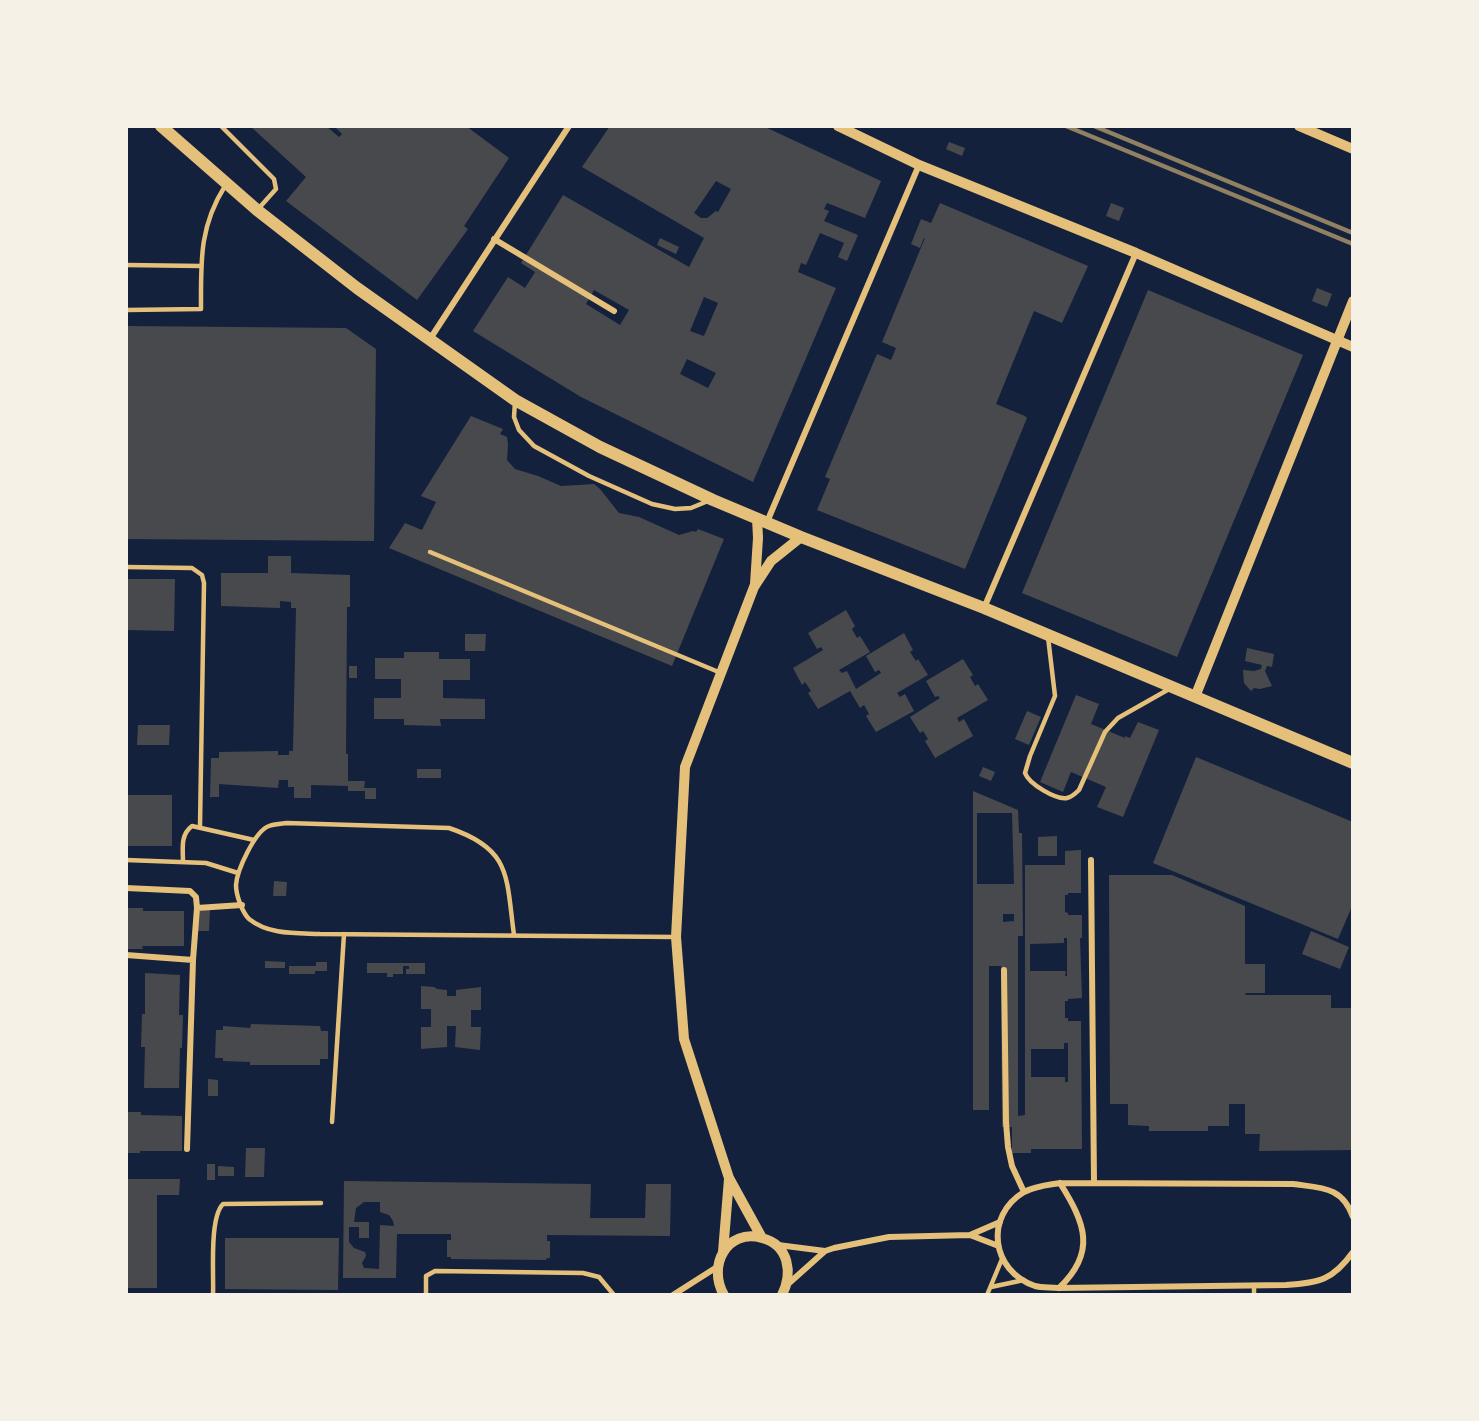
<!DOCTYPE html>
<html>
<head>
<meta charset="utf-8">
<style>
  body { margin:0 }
  #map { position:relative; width:1479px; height:1421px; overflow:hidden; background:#14213d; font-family:Poppins,sans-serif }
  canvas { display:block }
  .frame { position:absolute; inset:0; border:128px solid #f6f1e7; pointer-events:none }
</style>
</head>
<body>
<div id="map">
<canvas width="1479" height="1421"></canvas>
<div class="frame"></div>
</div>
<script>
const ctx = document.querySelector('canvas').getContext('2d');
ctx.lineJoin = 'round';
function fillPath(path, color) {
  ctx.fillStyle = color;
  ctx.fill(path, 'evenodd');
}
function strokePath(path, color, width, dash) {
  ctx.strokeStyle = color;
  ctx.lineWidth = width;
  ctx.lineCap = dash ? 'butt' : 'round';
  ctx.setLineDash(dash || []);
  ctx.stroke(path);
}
fillPath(new Path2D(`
  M250,126H326L339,137L342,134L334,126H466L509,158L464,226L468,229L417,300L286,201L306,177Z
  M610,126H763L881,181L865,218L827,203L824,209L829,211L824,221L858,235L847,261L838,257L844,243L820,233L806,265L801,263L798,272L836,288L753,482L581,397L473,331L508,277L525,288L535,272L521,263L563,195L689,267L704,238L582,167ZM716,181L731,189L718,212L716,211L707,218H701L694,213ZM594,290L629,310L620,325L586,304ZM704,297L718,303L704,336L690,331ZM687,359L716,373L708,388L680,374Z
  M949,142L965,148L962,156L946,149Z
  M940,203L1088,266L1062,323L1034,311L1007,377L996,404L1025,416L1027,418L965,569L817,510L830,479L825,477L877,354L891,360L896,348L882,342L925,238H924L920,248L911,244L921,219L931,223Z
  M1111,203L1124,208L1119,221L1106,216Z
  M660,238L679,247L676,254L657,245Z
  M1317,288L1332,294L1327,307L1312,301Z
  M1148,290L1303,355L1177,657L1022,593Z
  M126,326L346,328L376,349L374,541L126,539Z
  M471,416L503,429L500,434L507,437L508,445L507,460L515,469L538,476L561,486L594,484L600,489L619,513L639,517L679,535L693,531L696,532L698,529L724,539L672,666L389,548L405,523L422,530L436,502L421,496Z
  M268,556H291V573L350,575V607H347L346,754H348V781H365L364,788H376V799H365V791H348V786L311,785V798H294V787H288V780H279L278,788L219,784V797H210L211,758H219V752L278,751V755H289V751H293L296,608H291V602L280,601V608L221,606V573H268Z
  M126,579H175L174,631L126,630Z
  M846,610L855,626L852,629L857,638L860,636L870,652L839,670L842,673L847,671L856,689L881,673L879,670L875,672L866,656L904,633L913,650L910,652L916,661L918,659L928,675L897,693L900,697L905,694L914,711L876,732L866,716L869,714L864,705L860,708L850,691L818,709L808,693L811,691L805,682L802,685L793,668L823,650L821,647L817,649L808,633Z
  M465,634H486L485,651H465Z
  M1247,648L1274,654L1272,667L1267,666L1265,671L1272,686L1260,689L1254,688L1251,691L1244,683L1243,670L1254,671L1261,669L1262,665L1245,661Z
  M404,652H439V659H470V680H443V698L485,699V719H440L441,726L404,725V719H374V698H401V679H375V658H404Z
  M963,659L973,675L970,677L975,686L978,684L988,700L957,718L959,722L964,719L973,736L935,758L925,741L928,739L923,731L920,733L910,717L940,698L938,696L935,697L926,681Z
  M349,666H357V678H349Z
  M1076,695L1099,704L1091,724L1125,738V736L1130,738L1138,722L1159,730L1123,817L1097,807L1106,787L1071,772L1063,792L1040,782Z
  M1027,711L1041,717L1029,745L1015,739Z
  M138,725H170L169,745H137Z
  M1196,757L1353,822V904L1338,939L1153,863Z
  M983,767L995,772L991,781L979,776Z
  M417,769H441V778H417Z
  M973,791L1018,810L1019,833H1022L1023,936H1018V1116L1025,1115V865H1065V851L1081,850V893H1068V895H1065V912L1068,913V915H1082V938H1080L1082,998L1068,999V1001H1065V1018H1068V1021H1081L1082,1149H1031V1153H1012V1127H1002L1001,966H989V1110H973ZM977,813H1012L1014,884H977ZM1003,914H1014V921L1003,922ZM1064,938H1067V976H1065L1066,971H1030V944L1064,943ZM1064,1043H1068V1082H1065V1077H1031V1049H1064Z
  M126,795H172V846H126Z
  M1057,836V856H1038V837Z
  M1109,875H1172L1245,906V964H1265V993H1246L1245,995H1331V1008H1353V1150L1259,1151L1260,1134H1245V1104H1229V1126H1208V1131H1149V1126L1128,1125V1104H1110Z
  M274,881L287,882L286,896H273Z
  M126,908H143V911H184V946H142L143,949H126Z
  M197,909L210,910L209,931H196Z
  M1311,931L1349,947L1340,969L1302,954Z
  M265,961L285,962V968H265Z
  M316,962H327V971H315V974H289V966H316Z
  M367,963H425V974H406V969H409V966H403V974H393V977H387V973H367Z
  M145,973L180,975L179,1015H183L182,1048H180L179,1088H144L145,1047H141L142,1014H145Z
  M421,986L434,987L437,989L447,990V996H456V990L481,987V1010H471V1027H481L480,1050L455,1047L456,1026H447V1047L421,1049V1027H431V1009H421Z
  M251,1024L320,1026L321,1031H328V1059H320V1065H250V1062L223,1061V1058H215L216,1030H223V1026L250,1028Z
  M208,1079L218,1080V1096H208Z
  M126,1112H141V1115L182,1116V1151H140V1153H126Z
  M246,1148H265L264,1177H245Z
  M207,1164H215V1180H207Z
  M218,1166L234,1167V1176H218Z
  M126,1179H180L179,1195H157V1288H126Z
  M344,1181L591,1184L590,1218H645L646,1184H671L670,1236L547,1235V1241H550V1258H547L546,1260L451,1259V1257H447V1240H451V1234H397L396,1278H343ZM364,1202H380V1212L389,1215L393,1221L394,1226L380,1225L379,1269L364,1268L362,1263L366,1256L365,1252L354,1248L349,1242V1227H359V1238H369V1222H354L356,1208Z
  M225,1238H339L338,1290L225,1289Z`), '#48494c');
strokePath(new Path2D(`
  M221,126L274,179L276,189L259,208
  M126,265L201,266
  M126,310L201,309C201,262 199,227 225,186
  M515,402L514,417L519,430L534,446L589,476L652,504L675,509L691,508L708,501
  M430,552L721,673
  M126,567L192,568L202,575L204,583L200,826
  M1048,637L1055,696L1030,756L1025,773C1029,784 1056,800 1067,798C1072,797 1076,793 1079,790L1105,732L1118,718L1171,688
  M126,860L206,863L238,873
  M183,862C183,849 180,835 192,826L254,840
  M514,935C506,877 512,849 449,828L287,823C281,824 274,824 269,826C255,831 237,870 236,885C236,895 242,912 249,919C269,935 296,933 320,934L676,937
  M332,1122L344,934
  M1254,1285V1295
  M991,1287L1024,1280
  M213,1295C214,1275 209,1218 223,1204L321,1203
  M426,1295V1276L435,1271L583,1273L599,1277L614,1295
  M987,1295L1002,1259`), '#e5c07b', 4.5);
strokePath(new Path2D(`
  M494,239L614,311
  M430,339L569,126
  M767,522L919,165
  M984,608L1136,253
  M1091,860L1094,1183
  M126,888L190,891L196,897L197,908
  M126,955L193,960
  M1004,970L1006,1122L1008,1147L1012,1166L1024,1192
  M187,1149L193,960L197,908L242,905
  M1353,1217C1342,1186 1321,1188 1293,1184L1060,1183C1048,1185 1035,1186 1024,1192C984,1216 991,1271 1035,1286C1042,1288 1051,1287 1058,1288L1286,1285C1319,1283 1333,1280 1353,1252
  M970,1235L996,1245
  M778,1245L825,1251
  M787,1285L825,1251L834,1248L889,1237L970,1235L1000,1222
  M1059,1288C1097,1252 1085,1223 1060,1183
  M673,1295L717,1267`), '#e5c07b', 6);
strokePath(new Path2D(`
  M838,126L919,165L1136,253L1353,347
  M1299,126L1353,149
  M755,584L758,538L757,518
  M1195,697L1353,301
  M762,1238L729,1178L684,1039L676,937L685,767L754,587L771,561L801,537
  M723,1252L729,1179
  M724,1295C707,1266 727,1228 762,1238C789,1245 793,1273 782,1295`), '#e5c07b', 10);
strokePath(new Path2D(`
  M161,126L257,210L357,288L515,400L600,447L713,500L801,537L984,608L1353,763`), '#e5c07b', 12);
strokePath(new Path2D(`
  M1066,126L1353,244
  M1094,126L1353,233`), '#918062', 4.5);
</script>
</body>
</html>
